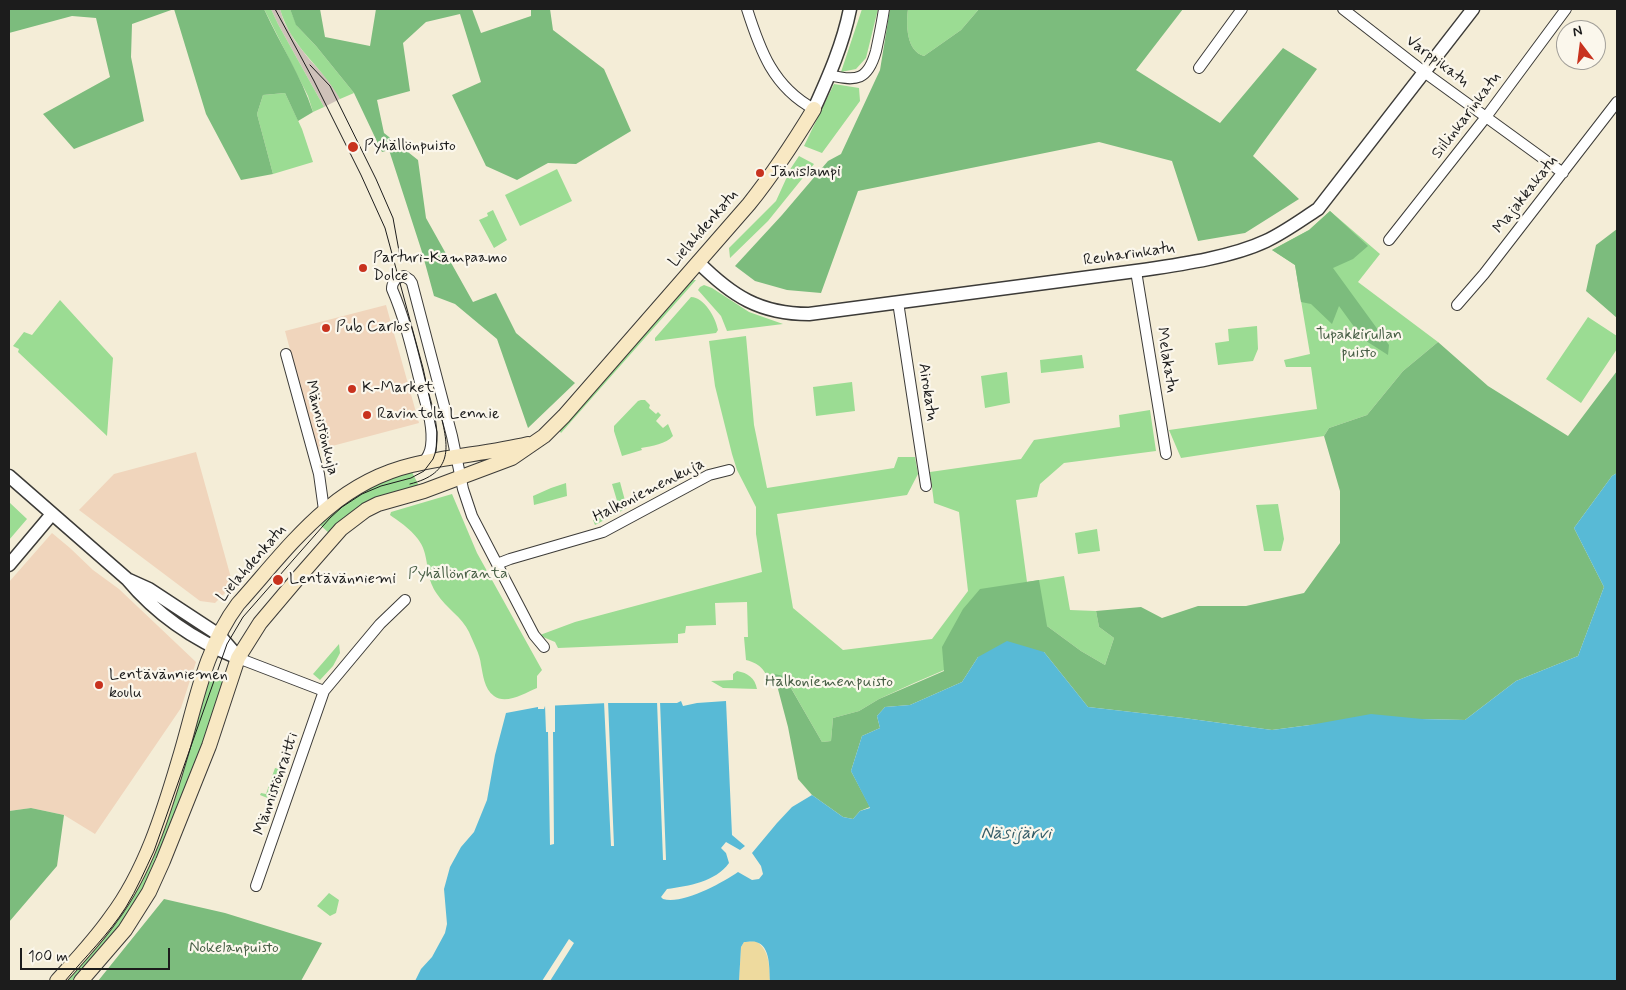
<!DOCTYPE html>
<html>
<head>
<meta charset="utf-8">
<style>
  body { margin:0 }
  #map { position:relative; width:1626px; height:990px; overflow:hidden; background:#f4edd7; font-family:Mynerve,sans-serif }
  canvas { display:block }
  .frame { position:absolute; inset:0; border:10px solid #1c1c1c; pointer-events:none }
  .north { position:absolute; left:1556px; top:20px; width:50px; height:50px; box-sizing:border-box; background:#fbf7ec; border:1px solid #a29f99; border-radius:50%; rotate:345deg; font-size:14px; font-weight:700; line-height:20px; text-align:center; color:#1c1c1c }
  .north::after { content:''; display:block; margin:auto; width:18px; height:22px; background:#c8321e; clip-path:polygon(50% 0,100% 100%,50% 72%,0 100%) }
  .scale { position:absolute; left:20px; top:948px; width:150px; height:22px; box-sizing:border-box; border:2px solid #1c1c1c; border-top:0; padding-left:6px; font-size:15px; line-height:18px; white-space:nowrap; color:#1c1c1c; -webkit-text-stroke:4px #fbf7ec; paint-order:stroke }
</style>
</head>
<body>
<div id="map">
<canvas width="1626" height="990"></canvas>
<div class="frame"></div>
<div class="north">N</div>
<div class="scale">100 m</div>
</div>
<script>
const ctx = document.querySelector('canvas').getContext('2d');
ctx.lineJoin = 'round';
function fillPath(path, color) {
  ctx.fillStyle = color;
  ctx.fill(path, 'evenodd');
}
function strokePath(path, color, width, dash) {
  ctx.strokeStyle = color;
  ctx.lineWidth = width;
  ctx.lineCap = dash ? 'butt' : 'round';
  ctx.setLineDash(dash || []);
  ctx.stroke(path);
}
function write(font, color, halo, rows, align = 'center') {
  ctx.font = font + ' Mynerve,sans-serif';
  ctx.lineWidth = 4.5;
  ctx.setLineDash([]);
  ctx.textBaseline = 'middle';
  ctx.strokeStyle = halo;
  ctx.fillStyle = color;
  for (const [text, x, y, turn = 0] of rows) {
    ctx.save();
    ctx.translate(x, y);
    ctx.rotate((+turn || 0) * Math.PI / 180);
    ctx.textAlign = isNaN(turn) ? turn : align;
    if (halo) ctx.strokeText(text, 0, 0);
    ctx.fillText(text, 0, 0);
    ctx.restore();
  }
}
fillPath(new Path2D(`
  M386,305L419,423L317,450L285,331Z
  M196,452L233,585L215,603L200,601L79,510L114,474Z
  M52,533L70,548L93,570L119,589L196,662L181,708L95,834L64,815L31,808L9,811V582Z`), '#f0d5bc');
fillPath(new Path2D(`
  M271,9H280L284,22L295,41L309,59L332,84L340,99L324,107L278,24Z`), '#cec1b9');
fillPath(new Path2D(`
  M264,9H271L278,24L324,107L313,112L308,96Z
  M280,9H290L297,26L316,46L354,93L340,99C322,66 291,48 280,9Z
  M862,9H878L866,58L856,69L841,72Z
  M908,9H979L961,30L924,56C906,51 906,24 908,9Z
  M834,84L859,88L860,101L822,153L804,146Z
  M285,93L302,129L313,162L273,174L257,114L263,95Z
  M799,156L814,164L768,221L730,258L729,248L776,201L791,168Z
  M557,169L572,201L520,226L505,195Z
  M493,210L507,240L494,248L479,220L488,216L487,213Z
  M1330,211L1380,254L1358,282L1438,342L1403,371L1367,415L1329,428L1324,436L1181,458L1169,430L1317,409L1311,367H1286L1284,360L1310,354L1295,265L1272,250L1309,230Z
  M694,280H696L561,433L559,430L690,281Z
  M704,285L712,288L749,312L783,324L727,331L721,316L698,290L700,287Z
  M691,297C704,297 716,318 718,330L716,333L655,341V338Z
  M60,300L113,358L107,436L18,352L19,349L13,346L24,332L32,335Z
  M1588,317L1617,336V349L1581,403L1546,379Z
  M1257,326L1258,349L1253,361L1218,365L1215,343L1229,341L1228,329Z
  M746,336L754,425L767,488L894,468L898,457H915L918,474L907,495L777,514L793,608L843,650L932,639L968,591L959,512L934,503L930,472L1021,459L1034,440L1120,427L1119,415L1150,410L1156,451L1064,463L1040,484L1037,497L1016,500L1027,582L1064,576L1070,610L1096,611L1099,627L1114,638L1105,665L1081,651L1047,626L914,683L879,699L859,711L833,718L831,741L822,742L791,688L771,686C766,672 762,664 746,660L744,637H748L747,602L715,603L716,625L686,626L685,633L678,634V643L558,648L555,642L543,637L540,635L575,622L762,572L756,534V507L737,470L732,454L715,386L709,341Z
  M1082,355L1084,368L1041,373L1040,360Z
  M1007,372L1010,403L985,408L981,376Z
  M852,382L855,411L816,416L813,387Z
  M641,400H645L650,405L649,408L656,414L658,412L661,415L656,421L663,428L668,424L673,436C666,444 652,446 641,448L642,450L622,456L614,431V426L638,401Z
  M411,470L420,488L331,535L317,522L356,493Z
  M620,482L627,508L595,525L593,520L600,518L599,510L618,504L612,484Z
  M566,483L567,496L534,505L533,496L551,488Z
  M452,494L477,553L542,670L537,676V688C525,693 506,705 494,696C484,689 483,674 481,665C480,654 473,642 469,632C462,617 446,608 437,594C427,579 429,570 425,554C421,536 404,525 390,515L391,512Z
  M9,502L27,519L9,540Z
  M1278,504L1284,539L1281,551H1264L1256,505Z
  M1097,529L1100,551L1078,554L1075,533Z
  M339,644L340,653L333,666L320,680L313,674Z
  M737,671C748,673 755,678 757,689L723,688L711,681L733,680V674Z
  M209,673L226,679L181,808L133,912L76,981H61L116,916Z
  M275,768L286,771L279,793L273,791L270,799L260,795L261,793L266,794Z
  M329,893L339,900L336,913L330,916L317,906Z`), '#9bdc93');
fillPath(new Path2D(`
  M9,9H264C280,44 301,75 313,112L298,121L285,93L263,95L257,114L273,174L241,180L206,114L174,9L132,24L131,57L144,121L74,149L43,114L110,77L96,18L72,16L9,33Z
  M290,9H320L325,37L370,46L376,9H472L481,33L531,16V9H550L553,30L604,69L631,131L576,164L548,163L517,180L486,166L452,95L481,82L460,14L426,22L403,43L410,91L377,100L384,133L418,160L426,218L473,302L496,293L516,333L575,383L528,428L497,339L455,304L434,296L422,252L389,150L382,152L354,93L316,46L296,25Z
  M890,9H908C906,24 906,51 924,56L961,30L979,9H1183L1136,70L1220,123L1283,48L1317,69L1253,156L1299,199L1245,233L1198,241L1172,161L1099,142L858,191L821,293L787,290L755,281L735,266L782,215L828,161L841,154L880,70Z
  M1330,211L1368,246L1353,259L1333,268L1389,345L1388,355L1363,339L1339,306L1332,324L1311,304L1301,302L1295,265L1272,250L1309,230Z
  M1617,229V318L1586,291L1596,245Z
  M1438,342L1488,386L1568,436L1617,371V473L1612,476L1574,528L1604,587L1578,656L1516,681L1465,720L1422,719L1310,725L1272,730L1184,718L1088,707L1044,652L978,657L962,682L910,705L885,707L877,716L880,728L862,736L851,771L870,807L860,811L853,819L843,817L812,795L798,779L788,727L774,674L784,676L822,742L831,741L833,718L859,711L879,699L944,671L942,647L963,609L980,589L1039,580L1047,626L1081,651L1105,665L1114,638L1099,627L1096,611L1141,607L1162,618L1198,606H1246L1304,593L1340,543V491L1324,436L1329,428L1367,415L1403,371Z
  M31,808L64,815L57,866L9,922V811Z
  M164,899L225,913L322,943L301,981H98Z`), '#7cbc7d');
fillPath(new Path2D(`
  M756,941C770,951 769,965 770,981H739L741,947L744,942Z`), '#eeda9e');
fillPath(new Path2D(`
  M1617,473V981H770C769,969 771,946 756,942C753,941 747,942 744,942L741,947L739,981H415L421,969L432,957L445,933L447,924L444,889L450,867L461,847L474,832L487,800L495,755L506,713L538,707V709H544L545,706L608,703H677L681,701L683,706L697,703L726,701L732,835L745,846L740,850L726,842L721,848L726,853L729,863C715,882 689,886 667,889L661,897L663,899C682,905 722,883 738,872L752,880L759,879L763,874L761,866L752,853L777,823L792,807L812,795L843,817L853,819L860,811L870,808L851,771L862,736L880,728L877,716L885,707L910,705L962,682L978,657L1007,641L1044,652L1088,707L1184,718L1272,730L1310,725L1371,714L1422,719L1465,720L1516,681L1578,656L1604,587L1574,528L1612,476Z`), '#58bad6');
fillPath(new Path2D(`
  M608,701L614,846H611L604,702Z
  M657,701H660L666,860H663Z
  M545,705H555V732H553L554,844L550,845L548,732H546Z
  M569,939L574,943L550,981H542Z`), '#f4edd7');
const minor = new Path2D(`
  M747,9C760,50 773,87 814,109
  M1343,9L1424,72L1563,173
  M1199,68L1242,9
  M829,75C857,82 868,80 876,51C879,37 882,23 884,9
  M1389,240L1486,117L1566,9
  M1136,271L1166,454
  M898,302L926,486
  M1457,305L1484,274L1617,102
  M286,354L319,474L324,510
  M423,463C427,458 430,454 431,446C434,425 425,402 420,382C412,350 405,319 392,289C392,281 396,278 404,276L410,280L412,283L452,436L463,489L472,516L534,635L544,647
  M497,564L510,559L603,532L709,475L729,470
  M238,658L324,691L380,624L405,600
  M256,886L324,691`);
const tertiary = new Path2D(`
  M814,109C829,76 843,44 850,9
  M698,262C732,296 760,314 809,314L1136,271C1176,265 1230,258 1266,241C1285,232 1301,220 1318,209L1473,9
  M9,476L127,579C156,614 196,641 238,658
  M9,565L52,514
  M129,580L149,589L219,635L238,657`);
const secondary = new Path2D(`
  M57,981C75,961 95,940 111,917C145,872 163,814 179,760C195,708 204,649 238,604C290,546 332,484 412,465C450,456 490,453 528,444
  M81,981L125,930L149,892L163,861L209,746L238,658L260,623L298,578L341,529L366,510L378,504L424,491L512,458L544,436L564,416L749,204C773,174 794,142 814,109`);
strokePath(minor, '#3c3b38', 12);
strokePath(tertiary, '#3c3b38', 15);
strokePath(secondary, '#3c3b38', 16);
strokePath(minor, '#fff', 10);
strokePath(tertiary, '#fff', 12);
strokePath(secondary, '#f8e8c3', 14);
strokePath(new Path2D(`
  M310,65L330,86L376,179L393,218L401,262
  M410,484C454,473 449,447 440,412
  M65,981C85,957 109,934 126,907C137,889 145,870 154,851L227,644L243,617L330,518L342,507L362,494L381,486L411,478L424,471L433,459L436,451L437,432L423,368L385,228L361,175L314,81L275,9`), '#1c1c1c', 1);
for (const [x, y, r, color] of [
  [353,147,6,"#c8321e"],
  [760,173,5,"#c8321e"],
  [363,268,5,"#c8321e"],
  [326,328,5,"#c8321e"],
  [352,389,5,"#c8321e"],
  [367,415,5,"#c8321e"],
  [278,580,6,"#c8321e"],
  [99,685,5,"#c8321e"]
]) {
  const dot = new Path2D();
  dot.arc(x, y, r, 0, 2 * Math.PI);
  ctx.fillStyle = color;
  ctx.fill(dot);
  strokePath(dot, '#fbf7ec', 2);
}
write('16px', '#1c1c1c', '#fbf7ec', [
  ["Varppikatu",1437,62,37],
  ["Siilinkarinkatu",1467,116,-53],
  ["Majakkakatu",1526,195,-52],
  ["Lielahdenkatu",704,229,-49],
  ["Reuharinkatu",1129,255,-8],
  ["Melakatu",1166,360,81],
  ["Airokatu",927,392,81],
  ["Männistönkuja",321,428,76],
  ["Halkoniemenkuja",649,491,-27],
  ["Lielahdenkatu",252,564,-49],
  ["Männistönraitti",277,784,-71]
]);
write('16px', '#1c1c1c', '#fbf7ec', [
  ["Pyhällönpuisto",364,147],
  ["Jänislampi",770,173],
  ["Parturi-Kampaamo",373,259],
  ["Dolce",373,277],
  ["Pub Carlos",336,328],
  ["K-Market",362,389],
  ["Ravintola Lennie",377,415],
  ["Lentävänniemi",289,580],
  ["Lentävänniemen",109,676],
  ["koulu",109,694]
], 'left');
write('16px', '#485f46', '#fbf7ec', [
  ["Tupakkirullan",1359,336],
  ["puisto",1359,354],
  ["Pyhällönranta",458,575],
  ["Halkoniemenpuisto",829,683],
  ["Nokelanpuisto",234,949]
]);
write('italic 18px', '#345b66', '#fbf7ec', [
  ["Näsijärvi",1016,834]
]);
</script>
</body>
</html>
